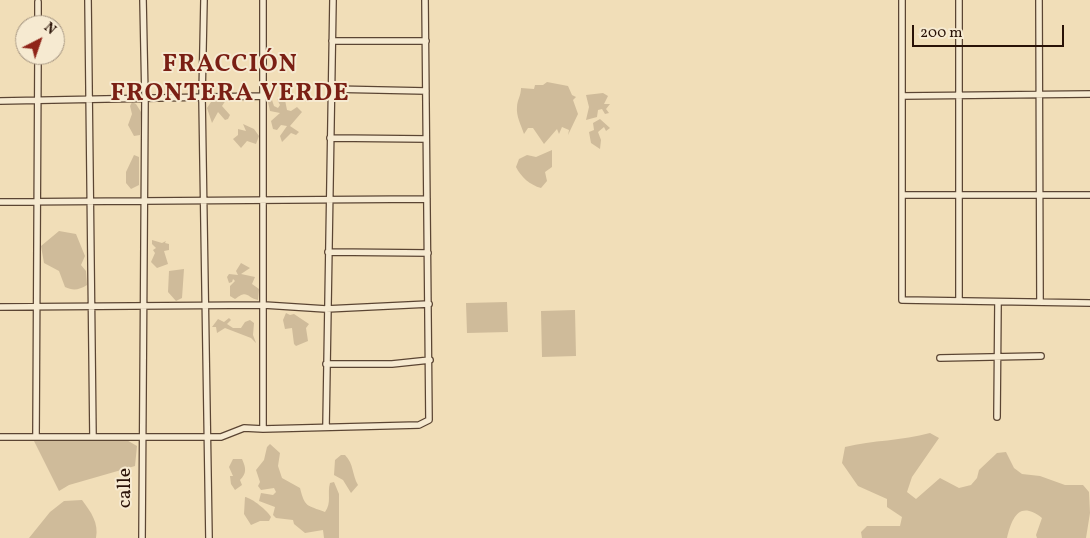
<!DOCTYPE html>
<html>
<head>
<meta charset="utf-8">
<style>
  body { margin:0 }
  #map { position:relative; width:1090px; height:538px; overflow:hidden; background:#f1deb8; font-family:Vollkorn,serif }
  canvas { display:block }
  .north { position:absolute; left:15px; top:15px; width:50px; height:50px; box-sizing:border-box; background:#f6ead1; border:1px solid #a49480; border-radius:50%; rotate:41deg; font-size:14px; font-weight:700; line-height:20px; text-align:center; color:#291207 }
  .north::after { content:''; display:block; margin:auto; width:18px; height:22px; background:#8f2418; clip-path:polygon(50% 0,100% 100%,50% 72%,0 100%) }
  .scale { position:absolute; left:912px; top:25px; width:152px; height:22px; box-sizing:border-box; border:2px solid #291207; border-top:0; padding-left:6px; font-size:15px; line-height:18px; white-space:nowrap; color:#291207; -webkit-text-stroke:4px #f6ead1; paint-order:stroke }
</style>
</head>
<body>
<div id="map">
<canvas width="1090" height="538"></canvas>
<div class="north">N</div>
<div class="scale">200 m</div>
</div>
<script>
const ctx = document.querySelector('canvas').getContext('2d');
ctx.lineJoin = 'round';
function fillPath(path, color) {
  ctx.fillStyle = color;
  ctx.fill(path, 'evenodd');
}
function strokePath(path, color, width, dash) {
  ctx.strokeStyle = color;
  ctx.lineWidth = width;
  ctx.lineCap = dash ? 'butt' : 'round';
  ctx.setLineDash(dash || []);
  ctx.stroke(path);
}
function write(font, color, halo, rows, align = 'center') {
  ctx.font = font + ' Vollkorn,serif';
  ctx.lineWidth = 4;
  ctx.setLineDash([]);
  ctx.textBaseline = 'middle';
  ctx.strokeStyle = halo;
  ctx.fillStyle = color;
  for (const [text, x, y, turn = 0] of rows) {
    ctx.save();
    ctx.translate(x, y);
    ctx.rotate((+turn || 0) * Math.PI / 180);
    ctx.textAlign = isNaN(turn) ? turn : align;
    if (halo) ctx.strokeText(text, 0, 0);
    ctx.fillText(text, 0, 0);
    ctx.restore();
  }
}
fillPath(new Path2D(`
  M547,82L568,86L572,95L576,97L573,100L578,114L568,135L569,130L562,127L559,134L557,129L544,144L533,128H528L524,134C521,125 516,116 517,107C517,100 521,96 521,88L534,89L535,85H543Z
  M603,93L608,96L604,104H610L606,109L609,113L605,114L602,109L598,110L597,117L586,120L589,107L586,95Z
  M280,98L285,100L287,110L291,111L297,107L302,112L290,126L299,132L296,135L291,133L282,142L280,136L287,126L281,125L277,130L273,129L271,121L280,113L270,111L268,102L272,100L274,106L278,108L280,105L277,99Z
  M213,99L226,100L222,106L230,115L228,119L225,120L218,112L212,123L207,108Z
  M132,102L136,104L141,112L140,135L134,136L128,125L132,114L130,106Z
  M600,119L610,128L606,131L604,127L598,132L601,140L600,149L591,143L589,132L594,130L593,123Z
  M243,124L254,129L259,136L256,144L247,141L241,148L233,139L238,135V129L246,131Z
  M552,150V167L545,172L547,181L541,188C530,185 521,177 516,167L519,159L527,155L536,157Z
  M134,155L139,157V185L131,189L126,183V172Z
  M59,231L76,234L85,256L81,265L86,271L87,285C79,290 73,291 65,287L59,271L44,263L41,246Z
  M152,240L162,243L166,241L165,243L169,244V250L164,251L168,264L157,268L151,262L155,253L153,250L156,248L152,244Z
  M241,263L250,268L241,274L255,277L252,284L259,289L258,300C246,297 248,289 235,299L230,296V286L235,281L233,279L232,282L229,283L227,277L229,274L238,275L236,271Z
  M184,269L182,298L176,301L168,292L169,271Z
  M507,302L508,332L467,333L466,303Z
  M575,310L576,356L542,357L541,311Z
  M286,313L290,315L294,314L309,324L306,328L308,341L296,346L294,344L292,328L285,329L283,320Z
  M229,318L231,320L227,324L233,328H241L245,322L250,320L254,323L253,335L256,343L251,338L225,328L217,333L216,327H212L218,319L224,322Z
  M930,433L939,438L912,477L907,492L916,499L940,478L959,488L971,485L977,478L979,470L997,453L1006,452L1014,468L1022,474L1040,476L1065,485H1083L1089,492L1090,513L1086,538H1037L1036,535L1042,518C1019,500 1012,518 1007,538H862L861,532L867,526H900L902,517L887,507V499L858,486L842,463L845,447C873,440 902,441 930,433Z
  M32,437L123,438L137,446L135,466L69,485L59,491Z
  M270,444L280,453L278,466L282,478L300,488C305,508 307,505 325,512C332,503 327,493 330,483L334,482L339,494V538H324L323,530L305,533L294,524L293,520L276,518L273,515L275,507L259,501L261,493L273,495L276,492L274,488L261,490L258,486L260,482L256,470L264,460L267,447Z
  M341,455H345C354,464 352,475 358,485L351,493L343,480L334,475L335,460Z
  M233,459H242C246,468 247,473 240,480L242,485L235,490L231,484L230,476H233L229,467Z
  M245,497C252,498 268,511 271,517L269,521H260L251,525L244,514Z
  M82,500C91,512 99,523 96,538H29L50,512L64,501Z`), '#cfbb9a');
const street = new Path2D(`
  M88,0L93,437
  M204,0L202,97L209,538
  M902,0V300L1090,303
  M959,0V300
  M1039,0L1040,302
  M38,2V25
  M332,41H426
  M331,89L426,91
  M902,96L1090,94
  M0,101L263,96
  M330,138L426,139
  M902,195H1090
  M0,202L427,199
  M328,252L428,253
  M0,307L264,305L326,309L429,304
  M940,358L1041,356
  M326,364H392L430,360
  M997,417L998,302
  M326,427L333,0
  M263,429L419,425L429,420L425,0
  M36,436L38,55
  M0,437H221L244,428L263,429V0
  M142,538L145,98L143,0`);
strokePath(street, '#5b4533', 8);
strokePath(street, '#f6ead1', 5.5);
write('20px', '#291207', '#f6ead1', [
  ["calle",126,488,-90]
]);
ctx.letterSpacing = '1px';
write('bold 25px', '#7a1f14', '#f6ead1', [
  ["FRACCIÓN",230,66],
  ["FRONTERA VERDE",230,95]
]);
ctx.letterSpacing = '0px';
</script>
</body>
</html>
